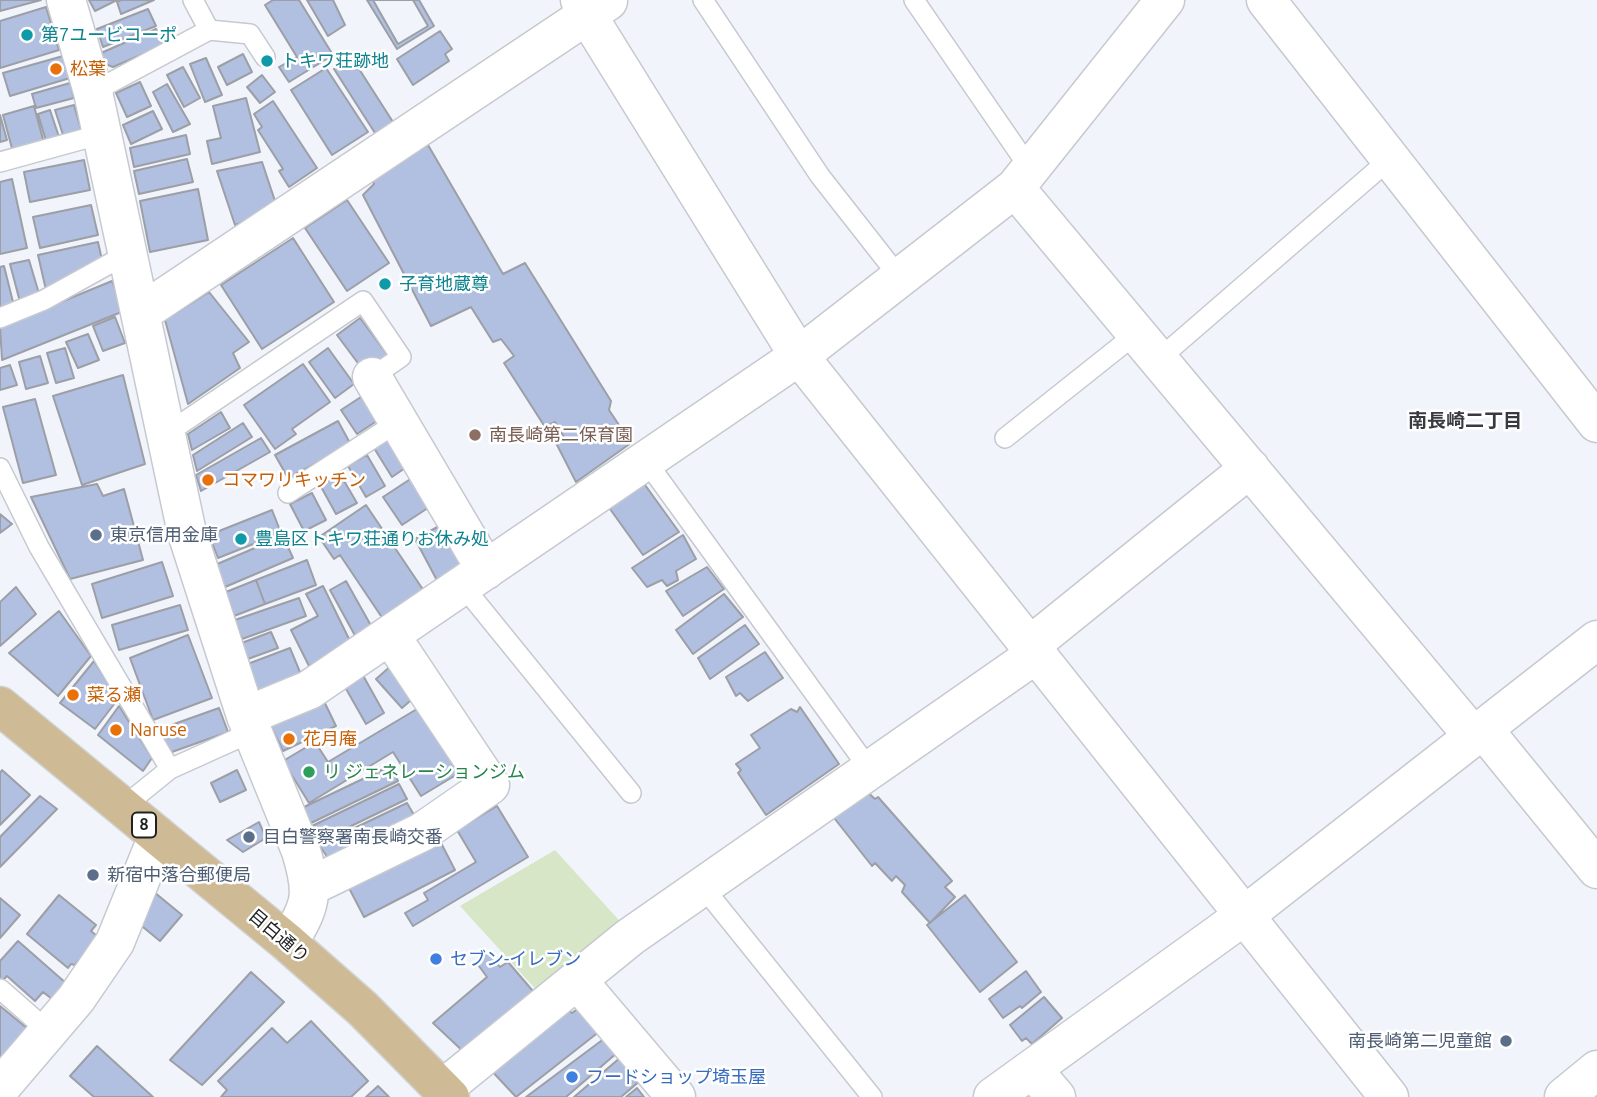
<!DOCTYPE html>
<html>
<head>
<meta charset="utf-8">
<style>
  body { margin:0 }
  canvas { display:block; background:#f1f4fb }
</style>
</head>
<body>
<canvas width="1597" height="1097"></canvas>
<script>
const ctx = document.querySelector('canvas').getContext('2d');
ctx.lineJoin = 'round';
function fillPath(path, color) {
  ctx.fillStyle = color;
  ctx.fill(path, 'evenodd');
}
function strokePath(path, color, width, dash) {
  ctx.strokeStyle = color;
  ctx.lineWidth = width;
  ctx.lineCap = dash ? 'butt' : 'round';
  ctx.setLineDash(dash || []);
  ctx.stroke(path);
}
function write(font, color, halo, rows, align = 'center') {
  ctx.font = font + ' Ubuntu,"Noto Sans JP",sans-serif';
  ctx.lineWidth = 5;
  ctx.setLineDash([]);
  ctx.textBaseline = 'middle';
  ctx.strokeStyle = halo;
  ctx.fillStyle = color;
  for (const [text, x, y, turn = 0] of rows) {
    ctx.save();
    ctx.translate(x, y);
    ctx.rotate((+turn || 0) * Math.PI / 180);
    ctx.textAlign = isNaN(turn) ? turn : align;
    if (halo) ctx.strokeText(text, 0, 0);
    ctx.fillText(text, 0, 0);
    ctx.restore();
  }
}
fillPath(new Path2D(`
  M555,850L627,929L541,995L460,906Z`), '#d6e6c6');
const building = new Path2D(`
  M0,0H41L0,11Z
  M89,0H117L95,11Z
  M121,0H154L121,14L117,2Z
  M273,0H299L333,55L289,82L279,67L297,57L265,5Z
  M307,0H333L345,25L328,36Z
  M367,0H419L434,26L397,49Z
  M373,0H413L428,26L398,44Z
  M46,7L59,50L0,68V21Z
  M148,9L156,26L103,47L97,29Z
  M156,29L164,45L113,67L103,63L101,53Z
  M440,31L452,49L445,54L449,61L413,85L397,59Z
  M243,54L252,72L227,85L218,67Z
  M63,56L70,78L10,96L3,73Z
  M206,58L222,95L205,102L190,64Z
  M352,58L393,122L375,133L334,69Z
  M183,67L200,98L184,107L167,75Z
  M326,68L368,132L332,155L291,90Z
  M262,75L275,92L260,103L247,87Z
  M140,82L151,106L127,117L116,93Z
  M70,83L74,98L36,108L32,94Z
  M167,84L190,124L173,132L153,92Z
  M246,98L260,152L212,164L207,141L221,138L213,106Z
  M273,101L317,168L289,187L279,171L283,169L258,130L262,127L254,114Z
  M74,105L82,133L64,138L55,110Z
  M34,106L44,143L13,152L3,115Z
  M50,110L59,137L46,141L38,114Z
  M153,111L162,129L131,144L123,125Z
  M0,115L7,140L0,142Z
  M186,135L190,154L134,167L130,148Z
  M428,145L503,274L525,263L611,401L609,410L631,443L576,482L556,443L564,437L555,422L545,427L504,363L514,356L501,339L493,342L471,307L431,326L363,195L374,184L370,175Z
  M187,159L193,182L139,194L134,171Z
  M84,160L90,190L30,202L24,172Z
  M262,162L278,210L235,225L217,171Z
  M12,179L27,248L0,254V182Z
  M198,189L208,240L150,252L140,201Z
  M347,200L389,263L347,291L305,228Z
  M91,205L98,235L40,248L33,217Z
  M293,238L334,302L262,349L221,285Z
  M98,242L102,260L46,290L38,255Z
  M29,260L40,297L20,302L10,264Z
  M4,266L14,306L0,309V267Z
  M112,281L124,311L2,360L0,327Z
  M209,292L249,342L233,353L240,368L188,404L165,320Z
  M115,317L125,343L103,351L93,326Z
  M360,318L389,357L366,374L337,335Z
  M88,334L99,360L78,368L66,342Z
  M65,348L74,378L56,383L47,353Z
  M328,348L354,384L335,398L309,362Z
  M40,356L48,383L26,389L19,362Z
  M303,364L330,402L292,429L296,434L275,449L244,405Z
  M10,365L17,385L0,390V368Z
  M123,375L145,464L82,485L53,396Z
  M367,393L383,417L357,434L341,410Z
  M35,399L56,475L23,483L3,407Z
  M221,412L230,428L192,450L188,434Z
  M338,421L351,445L288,478L275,455Z
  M243,423L252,437L197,471L193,455Z
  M393,436L411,464L392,477L374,448Z
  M261,438L270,452L201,491L196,475Z
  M367,455L385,486L366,497L348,466Z
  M340,474L357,503L336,514L320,485Z
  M415,476L434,504L402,525L383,497Z
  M640,478L679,532L643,555L605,502Z
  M97,484L103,496L124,489L143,560L70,579L31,497Z
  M312,493L326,520L304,531L290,504Z
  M366,505L424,591L383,619L340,555L334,559L319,537Z
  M272,510L281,533L218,558L209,535Z
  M0,514L12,524L0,533Z
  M443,524L468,571L440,586L415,539Z
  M683,535L696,559L676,571L678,580L667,586L662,580L647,587L632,568Z
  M283,536L293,558L225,587L215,565Z
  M307,560L316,585L265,604L256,580Z
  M162,562L173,596L102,618L92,584Z
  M707,567L724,589L683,616L666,591Z
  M256,580L265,604L234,616L226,592Z
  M346,581L374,631L358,641L330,590Z
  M323,586L352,645L309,666L291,630L318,616L306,594Z
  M16,587L36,614L0,646V602Z
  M724,594L743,617L693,654L676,630Z
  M299,598L306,616L242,639L235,620Z
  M180,605L188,630L119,650L112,625Z
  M59,611L91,656L58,696L9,653Z
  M745,625L759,644L710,679L698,658Z
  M271,632L278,648L245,660L239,644Z
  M188,635L212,698L153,720L130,658Z
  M290,648L302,677L256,694L245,665Z
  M765,652L783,678L748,701L740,693L736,696L726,677Z
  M94,661L118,699L95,729L60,703Z
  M392,665L418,694L402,708L376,679Z
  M360,670L384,713L366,724L341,680Z
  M321,695L336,726L283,751L268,720Z
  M119,706L152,758L143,771L98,735Z
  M422,706L461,772L421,796L393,752L309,803L283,761L315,742L328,762Z
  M800,707L839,764L766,815L738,773L741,770L736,764L760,748L751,735L791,709L797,712Z
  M219,708L228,732L169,753L160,729Z
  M390,766L398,781L309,824L302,808Z
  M2,770L30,795L0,825V773Z
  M237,770L246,790L220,802L211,783Z
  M399,784L407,799L318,842L310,827Z
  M862,787L875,799L878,797L952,881L945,887L955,897L930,923L902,892L905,885L896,876L892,881L875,863L872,866L831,814Z
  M40,796L57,809L0,867V837Z
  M407,803L414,815L328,858L319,845Z
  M497,806L528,857L413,926L405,913L428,900L424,893L476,862L457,830Z
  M259,822L266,838L243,852L227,840Z
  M440,841L455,870L364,917L349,888Z
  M148,887L182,915L160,941L132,918Z
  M59,895L96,925L91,931L98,937L75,965L71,964L68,968L27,934Z
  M965,895L1017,962L980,992L927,925Z
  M0,898L20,915L0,938Z
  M18,941L67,984L52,999L43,992L35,1001L7,976L2,981L0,979V961Z
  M488,952L500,967L508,962L538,997L468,1056L433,1023L487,977L476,962Z
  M1026,971L1041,992L1022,1008L1020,1006L1003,1018L989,999Z
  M251,972L284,1002L202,1085L170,1060Z
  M1044,997L1062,1018L1032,1044L1026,1038L1022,1041L1010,1025Z
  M0,1006L28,1029L0,1063Z
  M580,1007L600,1031L516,1097L489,1068L566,1009L572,1013Z
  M311,1021L368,1081L351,1097H221L227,1090L218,1081L272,1028L287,1043Z
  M605,1038L618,1052L566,1097H526Z
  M97,1046L153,1097H94L70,1076Z
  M621,1057L641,1080L621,1097H574Z
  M378,1086L389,1097H366Z
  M637,1088L644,1097H626Z`);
fillPath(building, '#b1bfe0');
strokePath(building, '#9c9fa5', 2);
const lane = new Path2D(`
  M703,0L820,176L900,278
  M914,0L1031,170
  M209,30L250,34L265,57
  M93,92L209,30L193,0
  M0,162L102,134
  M0,318L44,300L129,253
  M1159,359L1390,159
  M166,434L363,301L401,357L372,377
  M1005,438L1137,333
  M646,461L870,770
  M0,468L39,547L170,769
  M288,493L398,422
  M463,586L631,793
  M123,807L170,769L252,732
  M703,887L872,1097
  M0,989L48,1031`);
const street = new Path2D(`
  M66,0L93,92L187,533L246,716L301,851C314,894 312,904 288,943
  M580,0L587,15L799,356L1389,1097
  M1266,0L1597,423
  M1015,188L1474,737
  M141,313L608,1
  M372,377L486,570
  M246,716L309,690L799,356L1015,188L1165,0
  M1483,729L1597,869
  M311,886L422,832L490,785L390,635
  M577,980L676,1097
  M1032,1069L1056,1097
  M0,1088L76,999L115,942L158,836
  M443,1089L630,937L1026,661L1034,651L1042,636L1250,468
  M993,1097L1245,915L1597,640
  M1564,1097L1597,1070`);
const primary = new Path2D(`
  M0,706L288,943L363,1009L450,1097`);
strokePath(lane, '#c6c9d0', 22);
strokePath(street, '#c6c9d0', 41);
strokePath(primary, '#d2d2d3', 41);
strokePath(lane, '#fff', 19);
strokePath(street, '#fff', 38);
strokePath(primary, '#cebb95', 38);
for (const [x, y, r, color] of [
  [27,35,7,"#0f9aa8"],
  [267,61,7,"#0f9aa8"],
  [56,69,7,"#e8710a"],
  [385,284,7,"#0f9aa8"],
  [475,435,7,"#8d6e63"],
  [208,480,7,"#e8710a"],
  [96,535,7,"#5c6f8a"],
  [241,539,7,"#0f9aa8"],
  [73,695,7,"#e8710a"],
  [116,730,7,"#e8710a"],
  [289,739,7,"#e8710a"],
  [309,772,7,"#2e9e5b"],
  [249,837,7,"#5c6f8a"],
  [93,875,7,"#5c6f8a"],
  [436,959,7,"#3f7fe0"],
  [1506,1041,7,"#5c6f8a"],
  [572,1077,7,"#3f7fe0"]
]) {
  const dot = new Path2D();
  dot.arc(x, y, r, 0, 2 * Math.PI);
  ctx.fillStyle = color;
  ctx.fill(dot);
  strokePath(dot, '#fff', 2.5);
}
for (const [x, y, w] of [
  [144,825,24]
]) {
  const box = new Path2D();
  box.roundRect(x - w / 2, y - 12.5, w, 25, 5);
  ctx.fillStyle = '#fff';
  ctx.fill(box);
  strokePath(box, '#1f2022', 2);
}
write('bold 16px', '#1f2022', null, [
  ["8",144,825]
]);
write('18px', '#0d838f', '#fff', [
  ["第7ユービコーポ",41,35],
  ["トキワ荘跡地",281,61],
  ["子育地蔵尊",399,284],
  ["豊島区トキワ荘通りお休み処",255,539]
], 'left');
write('18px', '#c56008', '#fff', [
  ["松葉",70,69],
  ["コマワリキッチン",222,480],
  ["菜る瀬",87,695],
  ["Naruse",130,730],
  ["花月庵",303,739]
], 'left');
write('18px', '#785e54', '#fff', [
  ["南長崎第二保育園",489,435]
], 'left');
write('18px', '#4e5e75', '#fff', [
  ["東京信用金庫",110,535],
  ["目白警察署南長崎交番",263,837],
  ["新宿中落合郵便局",107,875],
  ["南長崎第二児童館",1492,1041,"right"]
], 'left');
write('18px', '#27864d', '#fff', [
  ["リ ジェネレーションジム",323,772]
], 'left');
write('18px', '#1f2022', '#fff', [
  ["目白通り",279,936,40]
]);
write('18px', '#366cbe', '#fff', [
  ["セブン-イレブン",450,959],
  ["フードショップ埼玉屋",586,1077]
], 'left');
write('bold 19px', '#383a40', '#fff', [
  ["南長崎二丁目",1465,421]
]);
</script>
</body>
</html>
